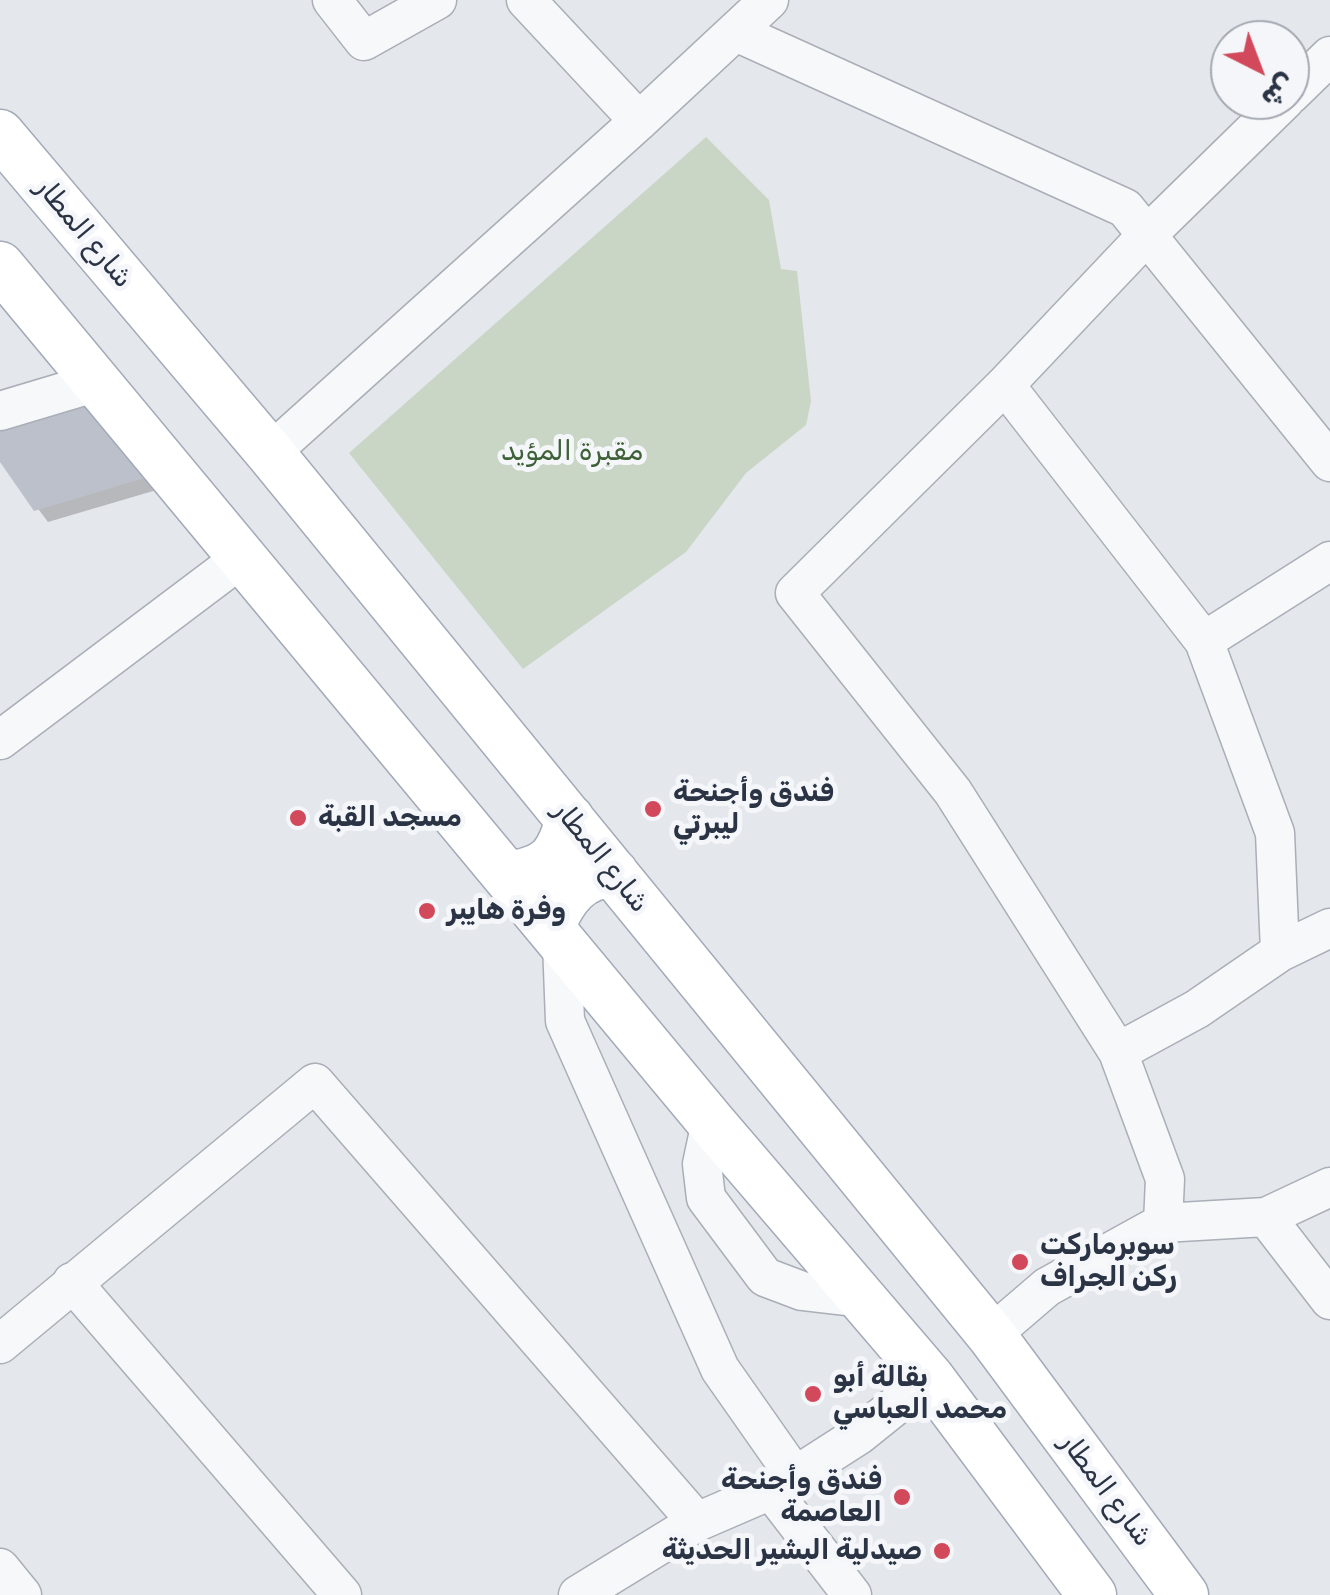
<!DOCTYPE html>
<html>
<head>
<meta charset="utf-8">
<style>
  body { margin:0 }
  #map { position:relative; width:1330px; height:1595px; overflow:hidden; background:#e4e7ec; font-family:Rubik,Vazirmatn,sans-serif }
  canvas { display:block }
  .north { position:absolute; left:1210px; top:20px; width:100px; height:100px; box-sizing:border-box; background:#f4f6f9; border:2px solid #a4a8b1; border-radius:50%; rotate:138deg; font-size:28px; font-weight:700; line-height:40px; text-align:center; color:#2b3445 }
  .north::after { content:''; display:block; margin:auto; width:35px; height:45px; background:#d1495b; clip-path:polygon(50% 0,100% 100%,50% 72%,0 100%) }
</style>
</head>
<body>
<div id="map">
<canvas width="1330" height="1595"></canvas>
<div class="north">ش</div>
</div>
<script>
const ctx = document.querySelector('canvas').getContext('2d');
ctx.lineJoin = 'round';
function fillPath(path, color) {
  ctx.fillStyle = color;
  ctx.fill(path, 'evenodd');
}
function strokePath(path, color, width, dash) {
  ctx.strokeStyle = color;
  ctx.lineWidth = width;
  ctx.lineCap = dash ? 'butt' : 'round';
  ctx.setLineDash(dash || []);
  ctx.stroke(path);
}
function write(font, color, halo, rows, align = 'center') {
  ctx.font = font + ' Rubik,Vazirmatn,sans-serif';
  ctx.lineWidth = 10;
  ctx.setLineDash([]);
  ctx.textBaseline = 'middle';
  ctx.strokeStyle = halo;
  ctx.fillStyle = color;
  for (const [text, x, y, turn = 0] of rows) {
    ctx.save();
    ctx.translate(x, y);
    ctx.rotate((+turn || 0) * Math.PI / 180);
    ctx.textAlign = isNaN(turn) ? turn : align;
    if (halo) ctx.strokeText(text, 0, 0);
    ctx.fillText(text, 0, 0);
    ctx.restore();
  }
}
fillPath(new Path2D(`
  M706,137L769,200L781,269L797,271L811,401L806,425L746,473L686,552L523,669L349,453Z`), '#c9d6c5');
fillPath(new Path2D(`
  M91,411L160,489L48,522L0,458Z`), '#0003');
fillPath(new Path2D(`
  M79,396L151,476L34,511L0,462V419Z`), '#bbc0ca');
const minor = new Path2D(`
  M332,0L364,41L437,0
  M526,0L639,121
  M736,32L1125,208L1330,462
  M1290,95L1330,56
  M1005,385L1204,641L1275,833L1280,952
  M0,411L97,382
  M270,453L639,121L769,0
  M1204,641L1330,561
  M0,740L243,557
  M562,943L565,1021L720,1369L795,1476
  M1118,1052L1197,1009L1280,952L1330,928
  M711,1122L702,1164L706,1198L765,1277L802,1291L862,1298
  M1266,1217L1330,1300
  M1163,1223L1165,1179L1118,1052L953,792L795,593L1005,385L1147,235L1285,100
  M72,1282L342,1595
  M991,1335L1047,1287L1163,1223L1266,1217L1330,1187
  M0,1344L315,1083L697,1522
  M771,1490L852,1595
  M0,1568L22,1595
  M578,1595L697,1522L771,1490L795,1476L859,1435L930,1378`);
const major = new Path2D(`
  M0,134L270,453L991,1335L1184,1595
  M0,266L711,1122L930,1378L1092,1595
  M507,876C548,870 559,859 570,819
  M550,927C563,897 579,874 614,873`);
strokePath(minor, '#a9aeb7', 41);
strokePath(major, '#a3abb8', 51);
strokePath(minor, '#f7f8fa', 38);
strokePath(major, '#fff', 48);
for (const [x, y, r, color] of [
  [653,809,10,"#d1495b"],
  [298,818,10,"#d1495b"],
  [427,911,10,"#d1495b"],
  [1020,1262,10,"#d1495b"],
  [813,1394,10,"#d1495b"],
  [902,1497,10,"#d1495b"],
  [942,1551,10,"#d1495b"]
]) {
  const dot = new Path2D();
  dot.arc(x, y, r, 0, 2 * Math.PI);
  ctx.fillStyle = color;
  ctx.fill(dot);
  strokePath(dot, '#f4f6f9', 4);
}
write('28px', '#2b3445', '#f4f6f9', [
  ["شارع المطار",84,233,50],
  ["شارع المطار",601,857,51],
  ["شارع المطار",1106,1490,53]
]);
write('28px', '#3f6138', '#f4f6f9', [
  ["مقبرة المؤيد",572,452]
]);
write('bold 28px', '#2b3445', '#f4f6f9', [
  ["فندق وأجنحة",673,793],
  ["ليبرتي",673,825],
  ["مسجد القبة",318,818],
  ["وفرة هايبر",447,911],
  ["سوبرمارکت",1040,1246],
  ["ركن الجراف",1040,1278],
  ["بقالة أبو",833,1378],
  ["محمد العباسي",833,1410],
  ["فندق وأجنحة",882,1481,"right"],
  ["العاصمة",882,1513,"right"],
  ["صيدلية البشير الحديثة",922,1551,"right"]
], 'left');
</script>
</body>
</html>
